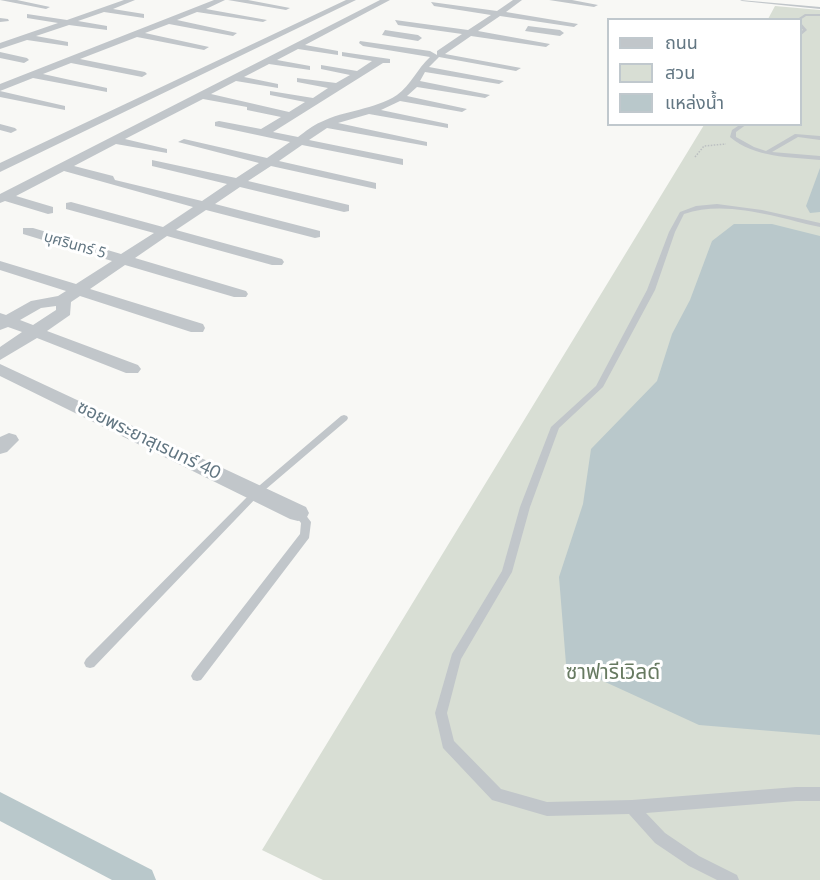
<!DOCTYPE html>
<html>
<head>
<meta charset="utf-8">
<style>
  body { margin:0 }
  #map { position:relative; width:820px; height:880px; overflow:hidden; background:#f8f8f5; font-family:Lato,"Noto Sans Thai",sans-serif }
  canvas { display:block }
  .legend { position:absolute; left:607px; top:18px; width:195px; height:108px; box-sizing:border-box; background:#fff; border:2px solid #c0c8cd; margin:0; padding:8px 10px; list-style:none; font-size:18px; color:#627682 }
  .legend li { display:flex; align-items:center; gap:12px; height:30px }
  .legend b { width:30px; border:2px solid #c0c8cd }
</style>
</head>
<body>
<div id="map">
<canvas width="820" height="880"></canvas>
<ul class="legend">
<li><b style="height:8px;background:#c1c6ca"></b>ถนน</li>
<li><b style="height:16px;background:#d8ded4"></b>สวน</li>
<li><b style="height:16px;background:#b9c8cb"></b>แหล่งน้ำ</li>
</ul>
</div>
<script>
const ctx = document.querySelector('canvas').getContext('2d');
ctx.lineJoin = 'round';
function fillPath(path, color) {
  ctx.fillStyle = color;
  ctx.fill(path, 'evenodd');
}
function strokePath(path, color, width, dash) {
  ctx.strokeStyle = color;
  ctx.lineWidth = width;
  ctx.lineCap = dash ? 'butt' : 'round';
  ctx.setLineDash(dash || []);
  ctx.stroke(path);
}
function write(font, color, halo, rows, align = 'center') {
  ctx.font = font + ' Lato,"Noto Sans Thai",sans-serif';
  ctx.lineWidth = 6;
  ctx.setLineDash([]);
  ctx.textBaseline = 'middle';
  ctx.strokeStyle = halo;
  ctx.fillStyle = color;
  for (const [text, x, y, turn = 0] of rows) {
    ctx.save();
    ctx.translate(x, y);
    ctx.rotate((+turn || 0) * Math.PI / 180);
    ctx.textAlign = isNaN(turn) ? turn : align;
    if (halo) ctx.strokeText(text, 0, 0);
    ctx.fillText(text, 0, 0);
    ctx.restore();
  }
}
fillPath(new Path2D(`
  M775,6L820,10V880H323L262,850L704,125L800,124V20L768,19Z`), '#d8ded4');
fillPath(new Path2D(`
  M820,168V212L810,213L806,206Z
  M734,224H772L820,236V735L699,725L566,664L559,577L583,504L591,449L657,381L672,334L690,300L712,241Z`), '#b9c8cb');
fillPath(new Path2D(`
  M0,792L152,870L156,880H112L0,821Z`), '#b9c8cb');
strokePath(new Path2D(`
  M695,157L704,146L726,144`), '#bbbfc1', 1.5, [1.5, 1.5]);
fillPath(new Path2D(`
  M740,0L820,7V9L742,1Z
  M805,14H820V16H806L800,20H796Z
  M800,22L807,30L800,36V32L803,30L800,26Z
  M741,124H747L736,132V137L754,147L766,151L795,134L820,136V140L798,137L772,152L820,156V160C790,157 755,158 730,137L732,130Z
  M717,204L762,210L820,223V227C779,218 726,199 684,214L675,232L655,290L603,387L559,428L530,507L512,572L461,659L447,713L454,741L501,789L547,802L632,800L796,787H820V801H796L646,813L665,833L699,856L737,875L739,880H717L689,866L655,843L629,814L547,816L492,800L443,748L435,713L452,654L502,571L520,507L551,427L596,386L647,290L669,232L680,212L696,206Z
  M344,415L347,416L348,418L347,420L259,495L94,667L90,668L86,667L84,663L86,659L253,491L341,416Z
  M298,509L302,510L311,522L309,538L201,680L197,681L193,680L191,676L193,672L300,534L301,523L293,513L294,510Z`), '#c1c6ca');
fillPath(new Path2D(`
  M0,0H17L50,7L46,9Z
  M124,0H135L113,9L144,14V18L104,12L78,21L107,26V30L69,25L36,36L68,42V46L27,40L0,49V43L58,23L27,18V14L67,20Z
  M214,0H225L206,9L267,20L263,22L197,12L177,20L237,33L233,36L169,24L145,33L209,47L204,50L137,37L80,59L145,72L147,74L142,77L71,63L43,74L107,88V92L33,78L0,91L65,106V110L0,97V84Z
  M228,0H248L290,8L286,10Z
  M346,0H356L0,172V163Z
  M380,0H390L305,45L338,51V55L298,49L277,60L310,66V70L269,64L244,77L278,84V88L236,81L211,94L289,112L305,102L270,95V91L313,98L328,88L297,82V78L336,83L350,75L321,69V65L357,71L372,61L342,56V52L390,59V63H383L273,132L298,137C305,132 313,125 321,122C345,110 374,110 397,95C411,85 417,69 430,57L363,46L359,43L360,41L430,51L437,55V51L462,34L398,25L395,20L468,30L491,15L434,6L431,2L497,11L513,0H522L506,12L578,24L574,27L500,16L478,31L550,44L546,47L471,36L445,54L521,68L516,71L439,57L429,67L504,81L499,84L425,72L420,81L490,95L485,98L417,87L407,96L467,109L462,112L400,101L381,110L448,124V128L369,114L338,123L427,142V146L327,128L309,140L403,159V165L302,145L279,161L376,183V189L271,166L248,181L349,205V211L344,212L240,187L215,204L320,231V237L315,238L206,210L176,230L282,259L284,262L282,265H272L167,236L135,258L246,291L248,294L246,297H234L125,265L90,289L203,324L205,328L203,332H191L80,296L71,302L70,315L47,331L138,365L141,369L138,373H126L37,338L0,360V347L22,332L8,327L0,330V313L6,315L31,301L58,296L66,291L0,270V261L76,284L112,261L23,234V228H33L121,254L154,233L66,209V203L71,202L163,227L193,207L64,171L16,196L53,207V213L48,214L5,201L0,203V194ZM203,99L247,107V110L281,117L261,129L219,121L215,122V126L290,142L267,158L184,139L178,142L259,163L236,178L152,160V166L227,184L202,201L115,180L113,176L74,166L116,144L167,153V149L125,139ZM56,306V310L33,325L20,320L41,308Z
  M549,0H572L598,5L594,7Z
  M0,18L8,19L9,21L0,22Z
  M528,26L560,30L564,33L560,36L525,31Z
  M385,30L418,35L422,38L418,41L382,35Z
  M0,52L27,58L29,60L24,63L0,58Z
  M0,124L15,128L17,130L11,133L0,130Z
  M0,364L306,507L309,513L306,519L298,521L290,519L0,376Z
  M9,433L16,435L19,440L7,452L0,454V437Z`), '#c1c6ca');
write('15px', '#627682', '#fff', [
  ["บุศรินทร์ 5",75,245,16]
]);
write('18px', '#627682', '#fff', [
  ["ซอยพระยาสุเรนทร์ 40",149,440,26]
]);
write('21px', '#677a61', '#fff', [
  ["ซาฟารีเวิลด์",613,672]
]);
</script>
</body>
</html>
